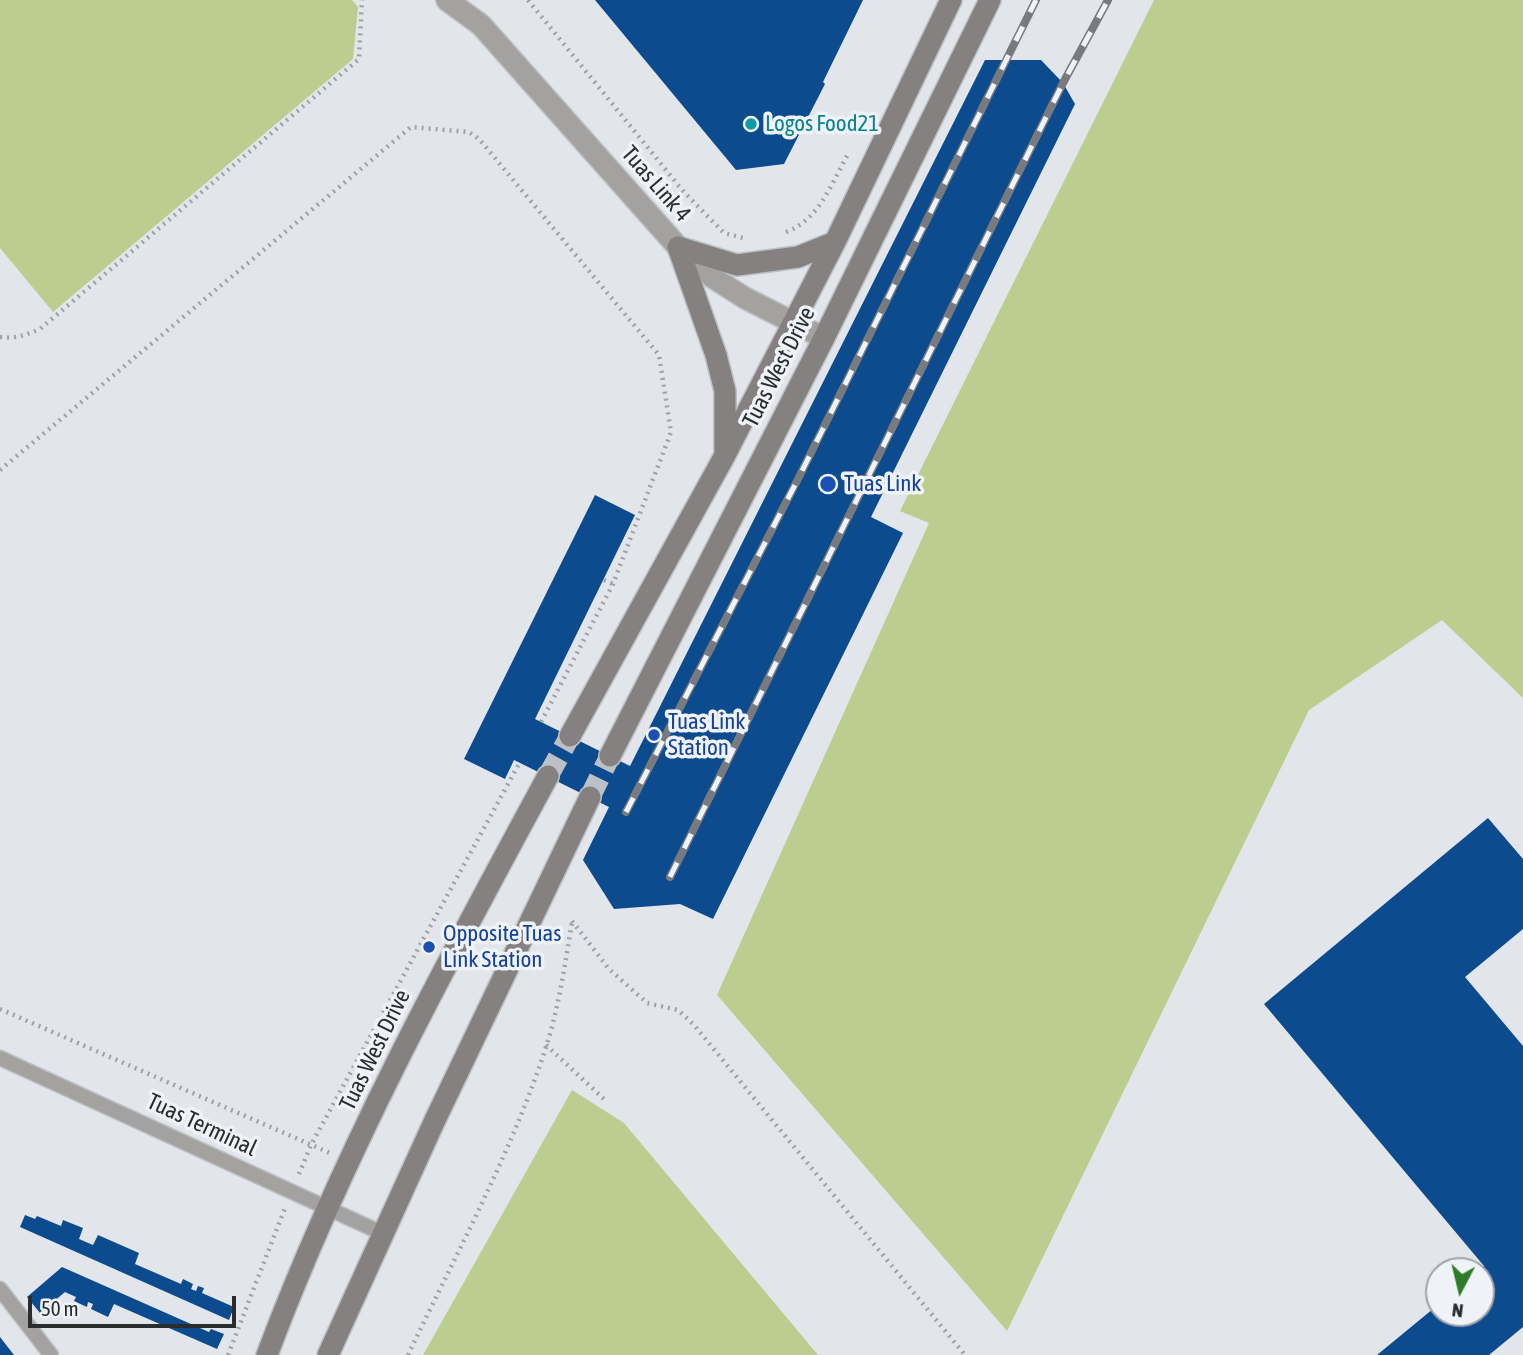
<!DOCTYPE html>
<html>
<head>
<meta charset="utf-8">
<style>
  body { margin:0 }
  #map { position:relative; width:1523px; height:1355px; overflow:hidden; background:#e2e5ea; font-family:"Asap Condensed",sans-serif }
  canvas { display:block }
  .north { position:absolute; left:1425px; top:1257px; width:70px; height:70px; box-sizing:border-box; background:#eff2f7; border:2px solid #a0a3a6; border-radius:50%; rotate:187deg; font-size:19px; font-weight:700; line-height:28px; text-align:center; color:#2a2c2d }
  .north::after { content:''; display:block; margin:auto; width:24px; height:32px; background:#2c7d28; clip-path:polygon(50% 0,100% 100%,50% 72%,0 100%) }
  .scale { position:absolute; left:28px; top:1296px; width:208px; height:32px; box-sizing:border-box; border:4px solid #2a2c2d; border-top:0; padding-left:9px; font-size:21px; line-height:24px; white-space:nowrap; color:#2a2c2d; -webkit-text-stroke:5px #eff2f7; paint-order:stroke }
</style>
</head>
<body>
<div id="map">
<canvas width="1523" height="1355"></canvas>
<div class="north">N</div>
<div class="scale">50 m</div>
</div>
<script>
const ctx = document.querySelector('canvas').getContext('2d');
ctx.lineJoin = 'round';
function fillPath(path, color) {
  ctx.fillStyle = color;
  ctx.fill(path, 'evenodd');
}
function strokePath(path, color, width, dash) {
  ctx.strokeStyle = color;
  ctx.lineWidth = width;
  ctx.lineCap = dash ? 'butt' : 'round';
  ctx.setLineDash(dash || []);
  ctx.stroke(path);
}
function write(font, color, halo, rows, align = 'center') {
  ctx.font = font + ' "Asap Condensed",sans-serif';
  ctx.lineWidth = 7;
  ctx.setLineDash([]);
  ctx.textBaseline = 'middle';
  ctx.strokeStyle = halo;
  ctx.fillStyle = color;
  for (const [text, x, y, turn = 0] of rows) {
    ctx.save();
    ctx.translate(x, y);
    ctx.rotate((+turn || 0) * Math.PI / 180);
    ctx.textAlign = isNaN(turn) ? turn : align;
    if (halo) ctx.strokeText(text, 0, 0);
    ctx.fillText(text, 0, 0);
    ctx.restore();
  }
}
fillPath(new Path2D(`
  M0,0H352L358,7L353,59L53,312L0,248Z
  M1154,0H1523V698L1442,620L1309,710L1007,1331L717,995L929,523L900,511Z
  M572,1090L624,1123L818,1355H423Z`), '#bbce90');
fillPath(new Path2D(`
  M595,0H863L823,82L825,84L784,164L736,170Z
  M985,60H1041L1063,83L1075,104L871,517L903,533L713,919L680,904L614,909L583,860L609,807L514,760L505,779L464,759L595,495L635,515L535,719L630,766Z
  M1488,818L1523,859V929L1465,977L1523,1046V1327L1489,1355H1377L1439,1304V1313H1481V1271H1479L1484,1266L1264,1004Z
  M25,1215L35,1219L37,1216L61,1226L63,1220L83,1228L79,1239L93,1245L98,1235L139,1253L135,1264L181,1284L183,1279L193,1284L191,1289L196,1291L198,1286L204,1288L202,1293L234,1307L229,1320L20,1227Z
  M62,1267L209,1332L211,1329L224,1334L217,1349L114,1304L108,1317L91,1309L93,1304L88,1302L87,1307L74,1301L76,1297L65,1292L40,1313L27,1297Z
  M0,1337L14,1355H0Z`), '#0b4b8e');
strokePath(new Path2D(`
  M548,776L570,736
  M590,797L610,756`), '#bdc0c4', 21, [21, 10]);
const lane = new Path2D(`
  M0,1058L384,1234
  M0,1289L51,1355`);
const street = new Path2D(`
  M447,0L481,25L678,247L712,277L745,298L824,338`);
const secondary = new Path2D(`
  M678,247L716,355L725,391V451
  M678,247L737,265L798,257L835,242
  M570,736L724,457L835,242L951,0
  M610,756L824,338L990,0
  M267,1355C342,1155 446,964 548,776
  M328,1355L435,1120L590,797`);
strokePath(lane, '#bdc0c4', 17);
strokePath(street, '#bdc0c4', 24);
strokePath(secondary, '#bdc0c4', 24);
strokePath(new Path2D(`
  M528,0L683,191L724,233L743,238
  M786,232C820,219 831,184 848,154
  M0,337C15,339 26,335 40,329L359,59L362,0
  M0,470L411,127L469,132L479,139L659,355L671,432L613,584L541,722
  M604,580L613,584
  M572,921L609,969L647,1003L678,1010L694,1025L965,1355
  M0,1009L330,1153
  M546,1045L605,1100
  M299,1174L311,1145L520,762
  M228,1355L285,1208
  M408,1355C455,1256 512,1152 546,1047C559,1007 565,964 572,922`), '#9fa2a5', 4.5, [2, 5]);
strokePath(lane, '#a4a2a1', 14);
strokePath(street, '#a4a2a1', 21);
strokePath(secondary, '#858180', 21);
const rail = new Path2D(`
  M626,812L798,479L1036,0
  M670,877L1063,83L1108,0`);
strokePath(rail, '#787a7d', 8);
strokePath(rail, '#eff2f7', 5, [16]);
for (const [x, y, r, color] of [
  [751,124,7,"#0f9aa8"],
  [828,484,9,"#1a4fb4"],
  [654,735,7,"#1a4fb4"],
  [429,947,7,"#1a4fb4"]
]) {
  const dot = new Path2D();
  dot.arc(x, y, r, 0, 2 * Math.PI);
  ctx.fillStyle = color;
  ctx.fill(dot);
  strokePath(dot, '#eff2f7', 2.5);
}
write('23px', '#0d838f', '#eff2f7', [
  ["Logos Food21",765,124]
], 'left');
write('23px', '#2a2c2d', '#eff2f7', [
  ["Tuas Link 4",656,184,49],
  ["Tuas West Drive",779,367,-63],
  ["Tuas West Drive",375,1050,-64],
  ["Tuas Terminal",202,1125,25]
]);
write('23px', '#164399', '#eff2f7', [
  ["Tuas Link",844,484],
  ["Tuas Link",668,722],
  ["Station",668,748],
  ["Opposite Tuas",443,934],
  ["Link Station",443,960]
], 'left');
</script>
</body>
</html>
